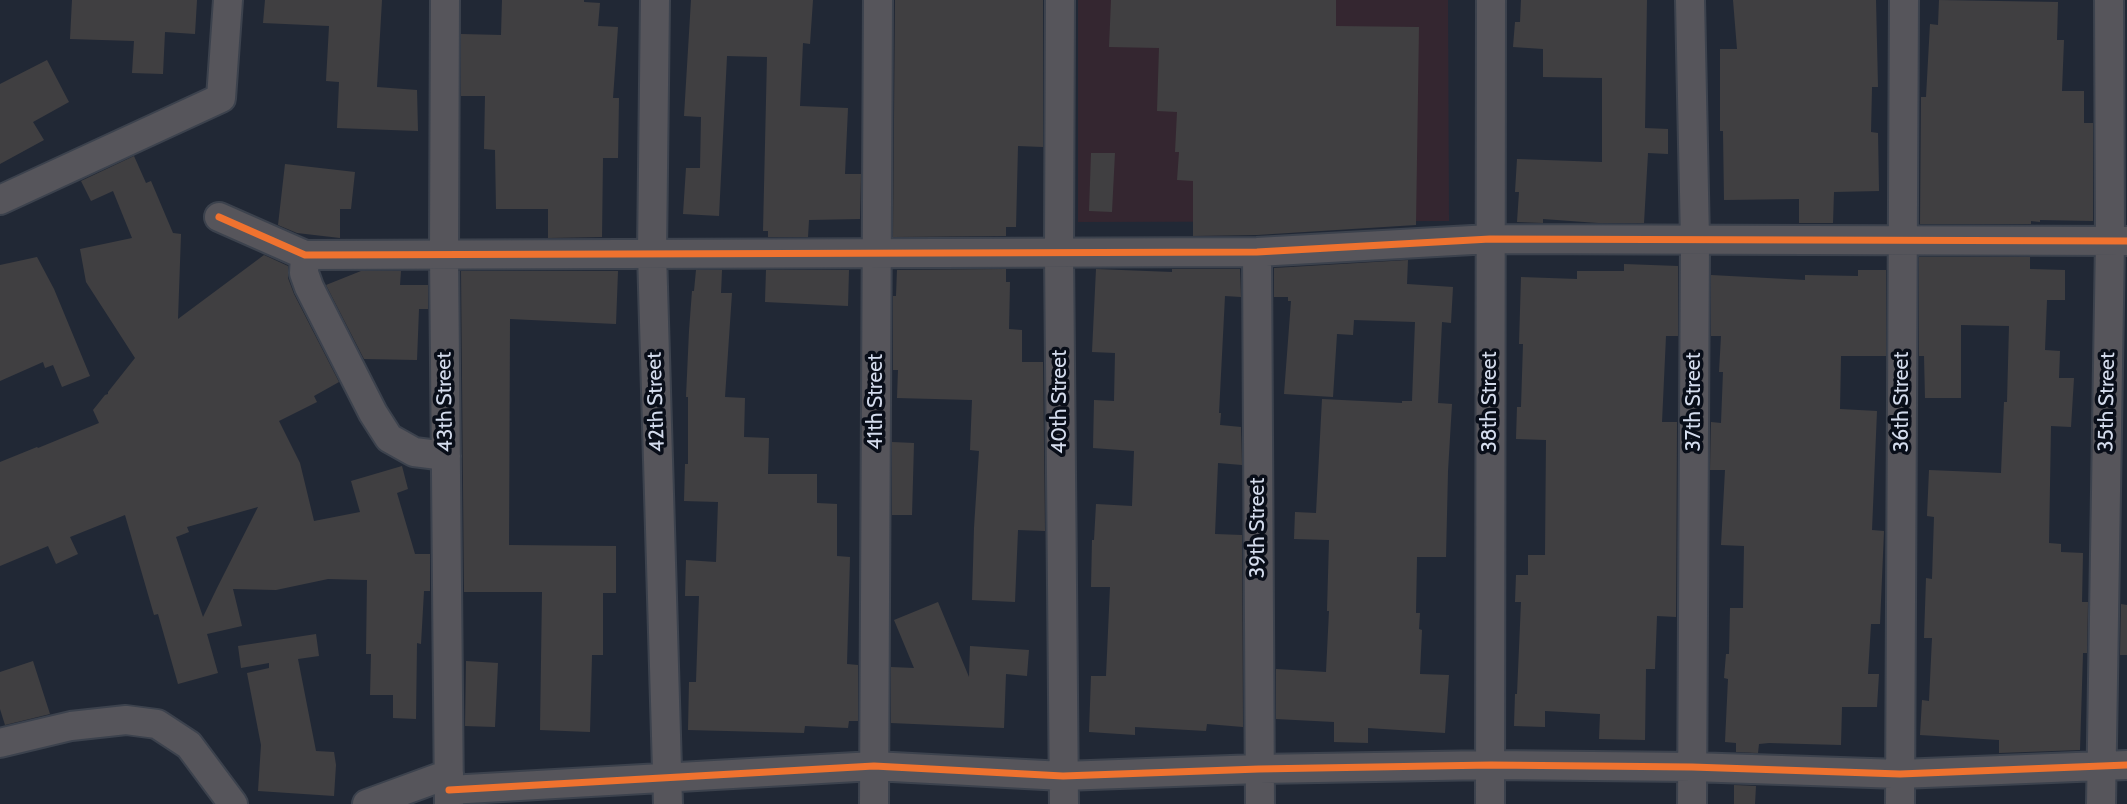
<!DOCTYPE html>
<html>
<head>
<meta charset="utf-8">
<style>
  body { margin:0 }
  canvas { display:block; background:#212835 }
</style>
</head>
<body>
<canvas width="2127" height="804"></canvas>
<script>
const ctx = document.querySelector('canvas').getContext('2d');
ctx.lineJoin = 'round';
function fillPath(path, color) {
  ctx.fillStyle = color;
  ctx.fill(path, 'evenodd');
}
function strokePath(path, color, width, dash) {
  ctx.strokeStyle = color;
  ctx.lineWidth = width;
  ctx.lineCap = dash ? 'butt' : 'round';
  ctx.setLineDash(dash || []);
  ctx.stroke(path);
}
function write(font, color, halo, rows, align = 'center') {
  ctx.font = font + ' Cabin,sans-serif';
  ctx.lineWidth = 7;
  ctx.setLineDash([]);
  ctx.textBaseline = 'middle';
  ctx.strokeStyle = halo;
  ctx.fillStyle = color;
  for (const [text, x, y, turn = 0] of rows) {
    ctx.save();
    ctx.translate(x, y);
    ctx.rotate((+turn || 0) * Math.PI / 180);
    ctx.textAlign = isNaN(turn) ? turn : align;
    if (halo) ctx.strokeText(text, 0, 0);
    ctx.fillText(text, 0, 0);
    ctx.restore();
  }
}
fillPath(new Path2D(`
  M1078,0H1448L1449,221L1078,222Z`), '#342630');
fillPath(new Path2D(`
  M72,0H197L195,34L165,32L163,74L132,73L134,41L70,39Z
  M265,0H382L377,87L417,90L418,131L337,128L339,82L326,81L329,26L263,23Z
  M502,0H584V2L600,3L598,26L618,27L613,98H619L618,158H603L602,237L548,238V209H496L495,150L484,149L485,96H461V34L501,35Z
  M691,0H813L810,44L803,43L800,106L848,108L845,174H861L860,219L809,220L808,237H768V231H763L767,57L727,56L719,216L683,214L686,168H700L701,117L684,116Z
  M895,0H1043V147L1018,146L1016,227H1006V236L893,237Z
  M1111,0H1336V26L1419,27L1416,225L1257,235L1193,236V181L1177,180L1179,152H1175L1177,112L1157,111L1159,48L1109,47Z
  M1521,0H1647L1645,128L1668,129V154L1648,153L1644,223H1598L1543,219V223L1517,222L1519,192H1515L1517,159L1602,162V78L1543,77V49L1513,47L1515,22H1520Z
  M1733,0H1876L1878,87H1872L1871,132L1878,133L1879,191L1834,192L1833,223H1799V199L1724,200L1723,131H1720V49H1737Z
  M1939,0L2058,2L2057,40H2064L2062,91H2084V123H2093V221L2040,220V222L2031,221V224H1920L1921,97H1926L1930,24L1938,25Z
  M47,60L69,102L33,122L44,140L0,164V84Z
  M1091,153H1115L1112,212L1089,211Z
  M134,156L146,183L151,181L173,233L181,234L178,319L264,255L288,266V278L294,294L339,382L314,396L317,402L279,421L300,463L314,521L360,512L351,481L402,466L408,489L397,493L415,554H430V591H424L421,644L417,643L416,719L393,718V695H370L371,654H366L367,580L328,579L276,590L233,589L242,626L207,634L218,673L178,684L158,614L154,615L125,515L70,537L78,554L56,564L48,546L0,566V462L37,447L38,448L99,423L93,410L105,395L108,394V392L135,358L86,282L80,249L132,238L113,191L91,201L81,181ZM258,507L217,588L203,617L176,537L189,532L187,527Z
  M285,164L355,172L351,209H340V238L297,233L278,225Z
  M37,257L54,289L90,376L62,387L53,365L45,368L43,362L0,381V265Z
  M1919,257H2030V269L2065,270V300H2047L2045,350L2060,351L2059,378H2074L2071,427L2051,426L2049,543L2061,544V552L2083,553L2082,602H2088L2087,653H2083L2080,750L1999,753V740L1920,735L1922,700L1929,701L1932,638H1924L1926,578L1932,579L1934,517L1927,516L1929,470L2001,473L2004,402H2007L2009,326L1961,325V398H1925L1924,356H1919Z
  M1408,260L1407,284L1453,287L1451,323L1442,322L1438,403L1452,404L1448,471L1446,557H1417L1416,613H1420L1419,629L1422,630L1420,674L1449,675L1445,733L1368,728V743L1334,742V722L1276,719V669L1326,672L1329,611H1327L1329,540L1294,539L1295,512L1316,513L1322,399L1402,403V401H1412L1415,322L1354,320L1353,335L1337,334L1333,397L1284,394L1291,301H1288V297H1274V268Z
  M1624,264L1678,266V336H1666L1662,422H1677L1676,617L1657,616L1655,669H1646L1645,740L1599,739L1600,714L1545,711V727L1514,726L1515,694H1517L1521,602H1515L1516,575H1528V555H1545L1546,440L1516,439L1517,407H1521L1523,344H1519L1521,277L1577,279V271H1624Z
  M1006,269V282H1010L1009,329L1022,330V362H1043L1045,531L1018,530L1015,602L972,600L974,528L979,451L970,450L972,400L897,398L898,370H893V296H896L897,270Z
  M1096,269L1172,272V269H1240L1241,297L1225,296L1219,413H1221L1220,425L1241,427L1242,465L1218,463L1215,534L1242,535L1243,727L1207,724L1206,731L1135,727V735L1089,732L1091,676H1106L1110,587H1091L1092,540H1094L1096,504L1132,506L1134,451L1093,448L1094,400L1114,401L1115,353L1092,352Z
  M696,270H722L721,293H732L725,397L745,398L744,437L769,438L768,474H817V503L837,504V556L850,557L847,664L858,665V721H849L848,728L805,726L804,733L688,730L689,682H696L699,596H685L686,560L716,562L718,502L684,501L685,464H688V397H686L689,331L692,291H694Z
  M766,270H849L848,306L765,302Z
  M1858,270H1886V356H1841L1840,409L1877,411L1872,530L1884,531L1880,624H1871L1868,674H1879L1877,707H1842L1841,745L1769,743L1759,744L1758,753L1736,752V743L1725,742L1728,679L1724,678L1726,654H1729L1730,608H1743L1744,546L1721,545L1725,470H1710L1711,422L1721,423L1723,372H1719L1721,336H1711V275L1805,280V275L1858,276Z
  M361,271H401L400,285H428V309H419L417,360L364,359L326,285Z
  M461,271H618L616,324L510,319L509,545L616,546V593H603V655H592L590,732L540,730L542,592H464Z
  M892,442L914,443L912,515H892Z
  M938,602L969,677L970,646L1029,650L1027,676L1006,674L1004,728L891,723V667L914,668L894,620Z
  M2121,604L2127,605V655H2120Z
  M316,634L319,656L298,659L316,751L334,752L336,765L334,796L258,791L261,745L247,673L269,668V663L241,668L238,646Z
  M33,661L50,714L5,725L0,709V672Z
  M466,661L498,663L495,727L465,726Z
  M1734,785L1756,786L1755,804H1734Z`), '#403f41');
const street = new Path2D(`
  M445,0L444,253L449,804
  M655,0L652,253L668,804
  M1060,0L1059,253L1064,804
  M1690,0L1695,240L1692,804
  M0,200L221,98L228,0
  M219,217L305,255L1257,252L1490,239L2127,241
  M1257,252L1260,804
  M305,255L304,273L309,287L373,413L389,438L414,452L446,456
  M0,743L71,726L126,720L157,724L189,745L233,804
  M449,790L874,766L1063,776L1259,769L1491,765L1692,767L1900,774L2127,765
  M367,804L449,774
  M874,804L878,0
  M1490,804L1491,0
  M1900,804L1904,0
  M2101,804L2110,241L2109,0`);
strokePath(street, '#3c424d', 32);
strokePath(street, '#56555b', 28);
strokePath(new Path2D(`
  M219,217L305,255L1257,252L1490,239L2127,241
  M449,790L874,766L1063,776L1259,769L1491,765L1692,767L1900,774L2127,765`), '#ef722f', 7);
write('21px', '#d4dced', '#090e19', [
  ["43th Street",445,402,-91],
  ["42th Street",656,402,-92],
  ["41th Street",876,402,-90],
  ["40th Street",1060,402,-90],
  ["38th Street",1490,402,-90],
  ["37th Street",1694,402,-90],
  ["36th Street",1902,402,-90],
  ["35th Street",2107,402,-89],
  ["39th Street",1258,528,-90]
]);
</script>
</body>
</html>
